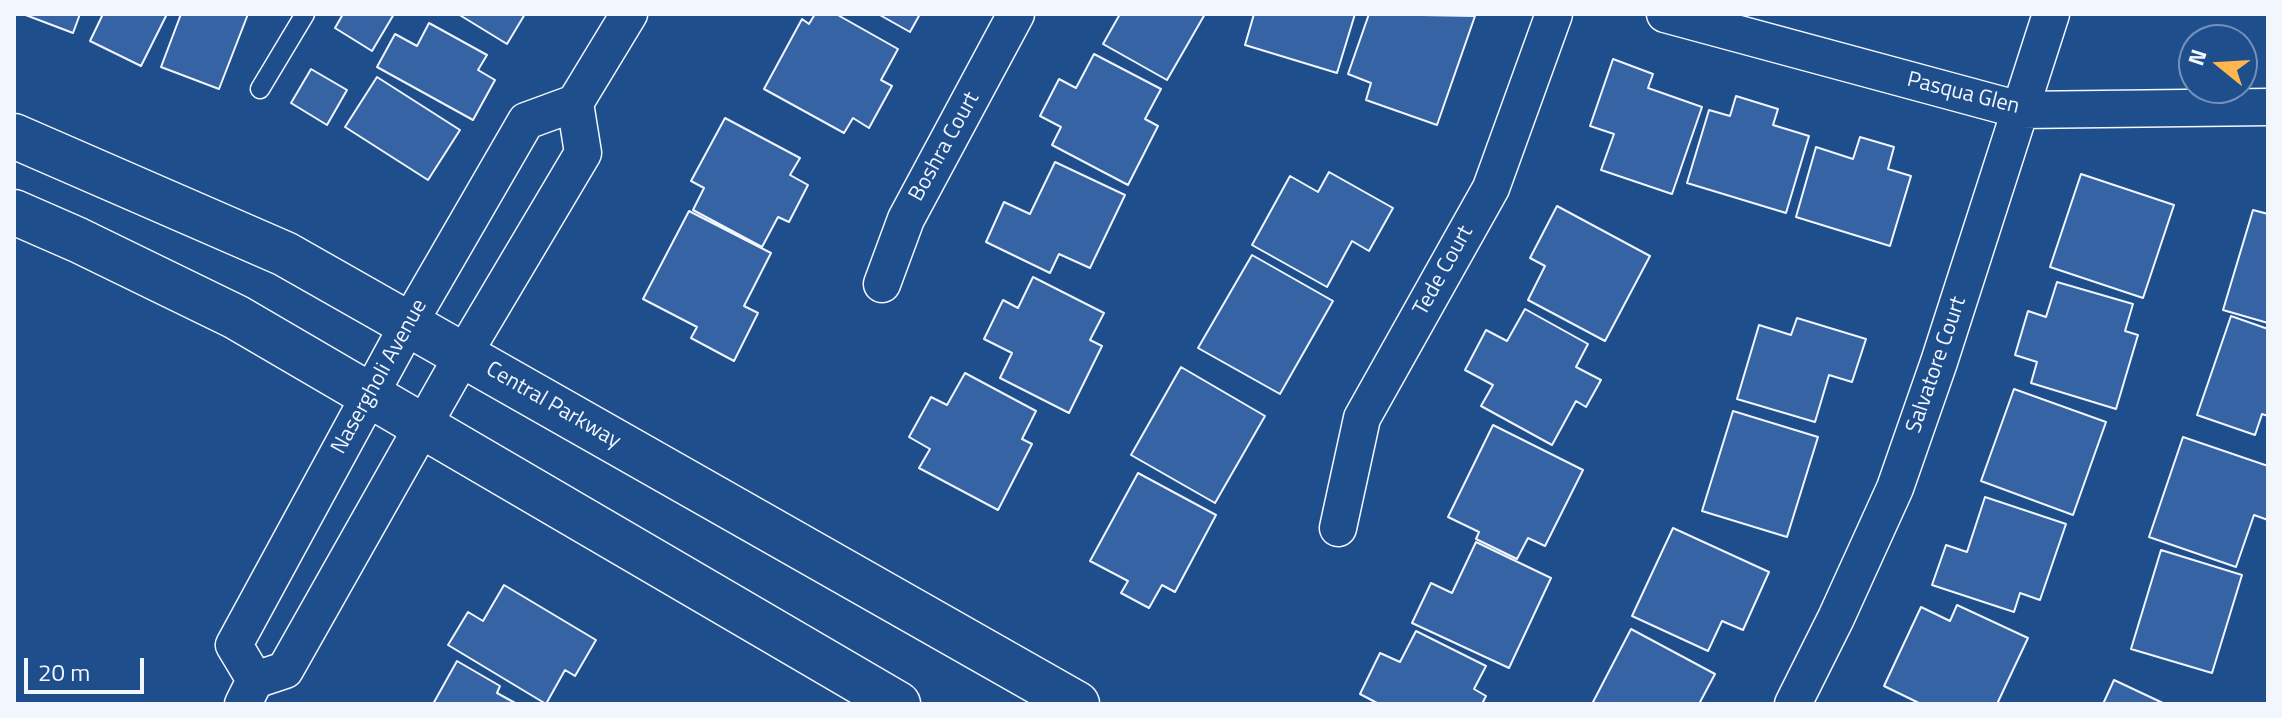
<!DOCTYPE html>
<html>
<head>
<meta charset="utf-8">
<style>
  body { margin:0 }
  #map { position:relative; width:2282px; height:718px; overflow:hidden; background:#1f4e8c; font-family:"Titillium Web",sans-serif }
  canvas { display:block }
  .frame { position:absolute; inset:0; border:16px solid #f2f6ff; pointer-events:none }
  .north { position:absolute; left:2178px; top:24px; width:80px; height:80px; box-sizing:border-box; background:#1f4e8c; border:2px solid #7391ba; border-radius:50%; rotate:288deg; font-size:22px; font-weight:700; line-height:32px; text-align:center; color:#f2f6ff }
  .north::after { content:''; display:block; margin:auto; width:28px; height:36px; background:#ffb74d; clip-path:polygon(50% 0,100% 100%,50% 72%,0 100%) }
  .scale { position:absolute; left:24px; top:658px; width:120px; height:36px; box-sizing:border-box; border:4px solid #f2f6ff; border-top:0; padding-left:10px; font-size:24px; line-height:28px; white-space:nowrap; color:#f2f6ff; -webkit-text-stroke:6px #1f4e8c; paint-order:stroke }
</style>
</head>
<body>
<div id="map">
<canvas width="2282" height="718"></canvas>
<div class="frame"></div>
<div class="north">N</div>
<div class="scale">20 m</div>
</div>
<script>
const ctx = document.querySelector('canvas').getContext('2d');
ctx.lineJoin = 'round';
function fillPath(path, color) {
  ctx.fillStyle = color;
  ctx.fill(path, 'evenodd');
}
function strokePath(path, color, width, dash) {
  ctx.strokeStyle = color;
  ctx.lineWidth = width;
  ctx.lineCap = dash ? 'butt' : 'round';
  ctx.setLineDash(dash || []);
  ctx.stroke(path);
}
function write(font, color, halo, rows, align = 'center') {
  ctx.font = font + ' "Titillium Web",sans-serif';
  ctx.lineWidth = 6;
  ctx.setLineDash([]);
  ctx.textBaseline = 'middle';
  ctx.strokeStyle = halo;
  ctx.fillStyle = color;
  for (const [text, x, y, turn = 0] of rows) {
    ctx.save();
    ctx.translate(x, y);
    ctx.rotate((+turn || 0) * Math.PI / 180);
    ctx.textAlign = isNaN(turn) ? turn : align;
    if (halo) ctx.strokeText(text, 0, 0);
    ctx.fillText(text, 0, 0);
    ctx.restore();
  }
}
const building = new Path2D(`
  M23,14H80L73,33Z
  M103,14H167L141,66L90,41Z
  M181,14H248L219,89L161,67Z
  M343,14H394L372,51L335,28Z
  M458,14H525L507,44Z
  M815,14H836L898,49L881,80L892,86L869,128L853,118L844,133L764,89L802,19L809,24Z
  M878,14H920L910,32Z
  M1120,14H1205L1167,80L1103,44Z
  M1254,14H1355L1337,73L1245,45Z
  M1369,14L1475,16L1437,125L1366,100L1371,83L1348,74Z
  M429,23L487,55L478,70L495,80L473,120L377,67L395,34L417,46Z
  M1094,54L1161,89L1145,119L1158,126L1128,185L1052,145L1061,127L1040,116L1059,79L1076,88Z
  M1613,59L1653,74L1648,88L1702,107L1672,194L1601,170L1614,134L1590,126Z
  M311,69L347,90L327,125L291,103Z
  M377,77L460,130L428,180L345,127Z
  M1736,96L1778,109L1773,125L1809,136L1786,213L1687,183L1709,110L1730,116Z
  M725,118L800,158L790,175L808,185L789,222L778,217L762,247L693,210L704,188L691,181Z
  M1860,137L1894,147L1888,169L1911,176L1890,246L1796,217L1816,147L1853,159Z
  M1055,162L1125,195L1090,268L1059,254L1050,273L986,242L1004,202L1030,214Z
  M1329,172L1393,208L1369,251L1352,241L1327,287L1252,245L1290,176L1318,192Z
  M2081,174L2174,205L2143,298L2050,267Z
  M1557,206L1650,256L1605,341L1528,300L1545,266L1530,258Z
  M2253,210L2268,214V323L2223,310Z
  M689,211L771,253L744,306L758,313L734,361L691,338L697,327L643,299Z
  M1252,255L1333,301L1280,394L1198,348Z
  M1033,277L1104,313L1090,340L1102,346L1069,413L1000,378L1012,353L984,339L1003,300L1018,308Z
  M2057,282L2133,304L2125,331L2138,335L2116,409L2031,383L2037,362L2015,355L2028,311L2046,317Z
  M1525,309L1588,344L1576,367L1601,380L1586,407L1576,401L1552,445L1481,406L1493,385L1465,370L1486,330L1507,341Z
  M2231,316L2268,329V416L2262,414L2255,435L2197,415Z
  M1797,318L1866,339L1852,382L1829,375L1815,422L1737,399L1759,325L1791,335Z
  M1181,367L1265,416L1215,503L1131,455Z
  M965,373L1036,411L1022,439L1032,444L998,510L919,468L930,449L909,437L931,397L947,405Z
  M2014,389L2106,422L2073,515L1981,481Z
  M1733,411L1818,437L1787,537L1702,511Z
  M1493,425L1583,470L1545,546L1528,538L1517,559L1476,539L1479,532L1448,517Z
  M2183,437L2268,466V520L2254,515L2236,567L2149,537Z
  M1138,473L1216,515L1175,592L1162,585L1149,608L1121,593L1128,581L1090,561Z
  M1985,497L2066,524L2040,600L2020,593L2014,612L1932,585L1946,545L1967,552Z
  M1673,528L1769,572L1743,630L1722,621L1708,651L1632,616Z
  M1476,542L1551,578L1509,668L1412,623L1431,583L1452,593Z
  M2161,550L2242,575L2212,673L2131,649Z
  M504,585L596,640L575,676L565,670L546,704L448,645L468,612L483,621Z
  M1957,605L2028,638L1997,704H1921L1884,686L1921,607L1950,621Z
  M1631,629L1715,674L1699,704H1592Z
  M1416,631L1486,666L1474,689L1486,696L1482,704H1379L1360,694L1380,653L1400,662Z
  M457,661L500,686L497,693L517,704H433Z
  M2114,680L2165,704H2103Z`);
fillPath(building, '#3563a3');
strokePath(building, '#f2f6ff', 2);
const lane = new Path2D(`
  M260,89L305,14`);
const street = new Path2D(`
  M1665,14L2020,110L2268,107
  M882,284L906,219L1016,14
  M1338,528L1362,418L1491,188L1554,14
  M255,680L234,645L408,325L526,121L575,103L629,14
  M243,704L255,680L285,670L463,355L583,153L575,103
  M1793,704L1836,618L1895,488L1939,362L2051,14`);
const secondary = new Path2D(`
  M14,136L285,254L1077,704
  M14,212L78,240L236,317L898,704`);
strokePath(lane, '#f2f6ff', 21);
strokePath(street, '#f2f6ff', 39);
strokePath(secondary, '#f2f6ff', 47);
strokePath(lane, '#1f4e8c', 18);
strokePath(street, '#1f4e8c', 36);
strokePath(secondary, '#1f4e8c', 44);
write('22px', '#f2f6ff', '#1f4e8c', [
  ["Pasqua Glen",1963,94,14],
  ["Boshra Court",945,147,-61],
  ["Tede Court",1444,271,-61],
  ["Salvatore Court",1937,365,-71],
  ["Nasergholi Avenue",380,377,-61],
  ["Central Parkway",553,406,30]
]);
</script>
</body>
</html>
